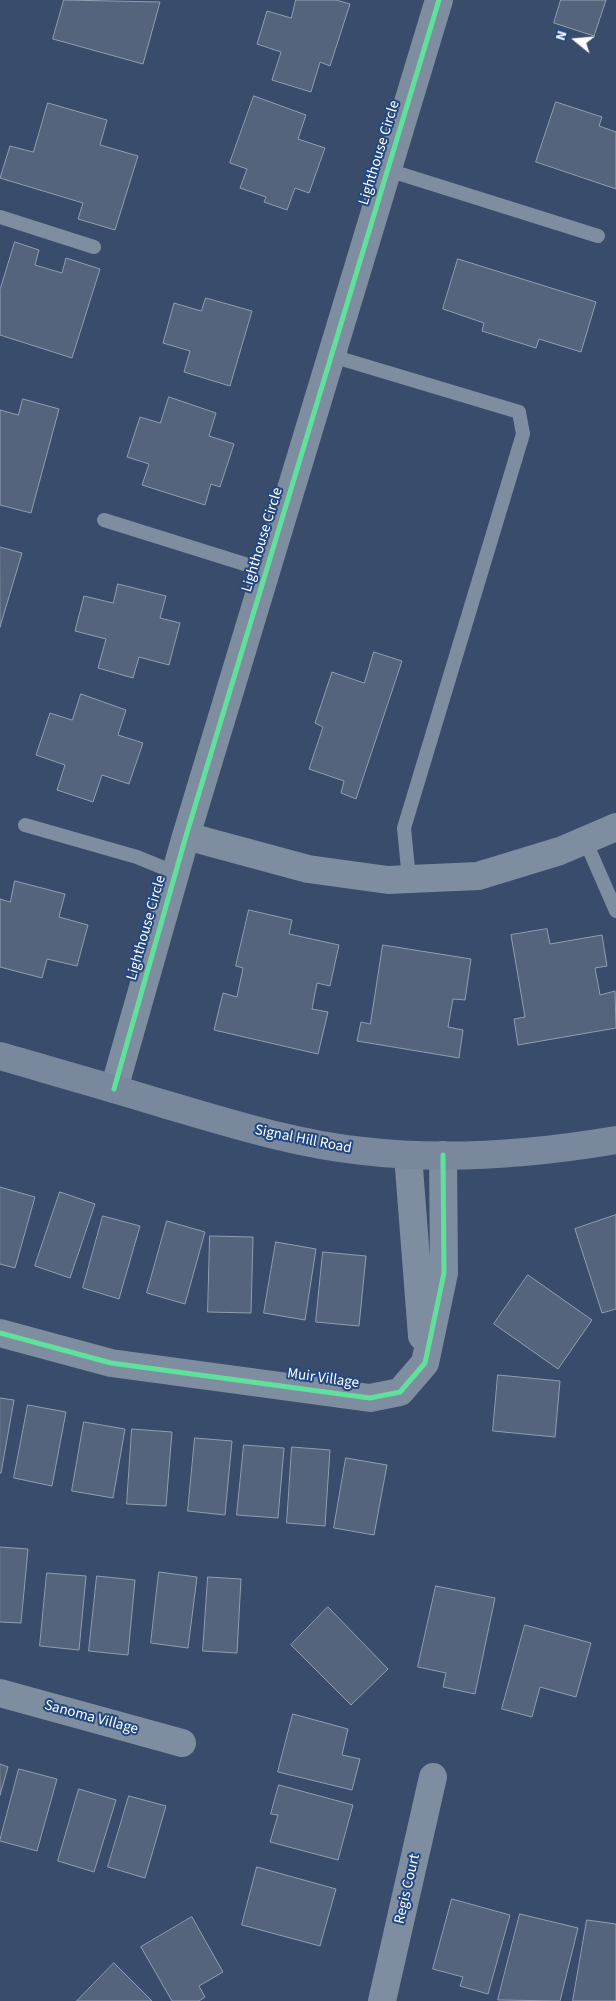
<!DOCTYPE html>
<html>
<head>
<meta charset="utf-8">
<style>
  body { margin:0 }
  #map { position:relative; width:616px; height:2001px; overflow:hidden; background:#394c6b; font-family:"Source Sans 3",sans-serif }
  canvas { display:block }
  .north { position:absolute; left:551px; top:15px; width:50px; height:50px; -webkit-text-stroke:4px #234881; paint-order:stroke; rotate:287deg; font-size:14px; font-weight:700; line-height:20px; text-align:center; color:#fff }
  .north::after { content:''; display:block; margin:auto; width:18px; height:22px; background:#fff; clip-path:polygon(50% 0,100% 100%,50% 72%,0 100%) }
</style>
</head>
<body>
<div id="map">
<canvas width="616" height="2001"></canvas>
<div class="north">N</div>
</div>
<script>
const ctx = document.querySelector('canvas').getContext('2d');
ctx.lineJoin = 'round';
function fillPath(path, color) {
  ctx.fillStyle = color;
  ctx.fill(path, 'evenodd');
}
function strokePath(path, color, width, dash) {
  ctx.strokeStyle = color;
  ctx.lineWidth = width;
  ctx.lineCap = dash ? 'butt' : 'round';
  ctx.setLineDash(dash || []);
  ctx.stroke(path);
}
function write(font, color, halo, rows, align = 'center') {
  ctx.font = font + ' "Source Sans 3",sans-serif';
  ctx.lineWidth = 4;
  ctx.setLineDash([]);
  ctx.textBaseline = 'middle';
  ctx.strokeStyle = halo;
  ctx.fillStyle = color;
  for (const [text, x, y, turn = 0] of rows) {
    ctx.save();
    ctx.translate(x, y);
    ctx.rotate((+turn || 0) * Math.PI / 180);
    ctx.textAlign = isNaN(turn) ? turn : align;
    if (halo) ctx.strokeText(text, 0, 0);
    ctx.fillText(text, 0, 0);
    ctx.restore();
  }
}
const building = new Path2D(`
  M64,0L160,2L143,64L53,39Z
  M296,0H336L350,4L330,66L320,62L311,92L272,80L281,52L257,44L267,11L291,18Z
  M561,0H606L594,36L554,23Z
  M254,96L306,115L298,139L325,148L309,193L295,188L287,210L264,202L266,197L240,188L247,169L230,163Z
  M556,102L602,117L599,126L616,132V189L536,162Z
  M48,103L107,120L100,145L138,156L115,230L78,219L83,203L0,178L10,146L33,152Z
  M15,242L39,250L35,265L62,273L66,258L100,269L72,358L0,335V290Z
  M458,259L596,302L581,352L539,339L536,348L482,331L484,323L443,309Z
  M206,298L252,311L230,386L184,372L190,351L163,343L174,303L201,311Z
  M169,397L216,413L209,436L234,444L220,487L211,484L205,505L142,485L149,464L127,457L140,417L160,423Z
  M23,399L59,409L31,513L0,505V410L18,415Z
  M0,547L22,553L0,627Z
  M118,584L166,596L160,618L180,623L169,665L139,657L133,678L98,668L106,639L75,631L84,596L113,603Z
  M374,652L402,661L356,799L341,793L344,781L309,769L323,727L315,723L332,672L364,683Z
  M81,694L126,710L118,735L143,743L129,784L102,775L93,802L57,790L65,765L36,755L50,713L72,720Z
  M15,881L65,894L59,917L88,925L77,966L47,959L42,978L0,967V899L10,902Z
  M249,910L292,920L289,934L339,945L330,986L317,983L312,1009L328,1012L318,1054L214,1030L223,993L237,997L243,968L236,966Z
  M547,929L550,944L602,935L607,966L595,968L600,995L615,991L616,1028L518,1045L514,1019L525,1017L511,935Z
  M383,945L471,959L465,1000L453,999L448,1027L463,1030L459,1058L357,1041L361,1022L370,1024Z
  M0,1187L35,1197L15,1268L0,1264Z
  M60,1192L95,1204L70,1278L35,1266Z
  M616,1215V1309L602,1313L575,1229Z
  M103,1216L140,1226L119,1299L83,1288Z
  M167,1221L205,1232L185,1304L147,1293Z
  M210,1236L253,1237L251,1313L208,1312Z
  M276,1242L316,1249L305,1320L264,1313Z
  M323,1252L366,1256L359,1326L316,1322Z
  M528,1275L592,1320L558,1369L494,1324Z
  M498,1375L560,1381L555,1437L493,1431Z
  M0,1398L14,1400L1,1473H0Z
  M28,1405L66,1412L52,1486L14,1478Z
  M84,1422L125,1429L113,1498L72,1491Z
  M132,1429L172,1432L166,1506L127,1504Z
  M195,1438L232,1441L225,1515L188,1511Z
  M244,1445L284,1448L278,1518L237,1515Z
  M292,1447L330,1450L325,1526L287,1523Z
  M346,1458L387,1465L374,1535L334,1528Z
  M0,1547L28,1549L21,1623L0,1622Z
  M159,1572L197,1577L188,1648L151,1643Z
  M47,1573L86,1576L79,1650L40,1646Z
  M97,1576L135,1580L128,1655L89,1651Z
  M208,1577L241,1579L237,1653L203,1651Z
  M436,1586L495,1598L475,1694L443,1687L446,1673L418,1667Z
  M328,1607L388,1669L351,1705L291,1645Z
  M525,1625L591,1643L576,1697L540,1687L532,1717L502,1709Z
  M293,1714L348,1729L342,1755L360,1759L352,1790L278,1772Z
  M0,1764L8,1767L0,1795Z
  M19,1769L57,1779L37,1851L0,1841Z
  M279,1785L353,1805L338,1860L270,1842L278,1815L271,1814Z
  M79,1789L116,1800L94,1872L58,1861Z
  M129,1796L166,1806L145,1878L108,1867Z
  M257,1867L336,1889L320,1946L242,1925Z
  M452,1899L510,1915L488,1994L460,1986L463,1977L433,1969Z
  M520,1914L578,1928L560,2001L498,2000Z
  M192,1917L223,1972L199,1986L205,1997L199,2001H172L141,1947Z
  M587,1920L616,1924V2001H573Z
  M114,1963L152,2001H77Z`);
fillPath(building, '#54647d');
strokePath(building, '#929eb0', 1);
strokePath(new Path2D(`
  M388,170L598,236
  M0,217L94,247
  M332,356L519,412L523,434L404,828L409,879
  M104,520L267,571
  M25,825L137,857L176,873
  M585,840L616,911`), '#7f8da1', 14);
strokePath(new Path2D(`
  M186,836L308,869L388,880L478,876L560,851L616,827
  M114,1089L186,836L439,0
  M408,1155L422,1336
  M0,1333L111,1363L370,1398L400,1392L425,1363L444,1273L443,1155
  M0,1693L182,1743
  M382,2001L433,1777`), '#7f8da1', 28);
strokePath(new Path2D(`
  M0,1056C55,1072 109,1087 164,1104C229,1123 295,1144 363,1151C447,1161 533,1154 616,1140`), '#7a889d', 28);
strokePath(new Path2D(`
  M114,1089L186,836L439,0
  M0,1333L111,1363L370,1398L400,1392L425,1363L444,1273L443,1155`), '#60e19b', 5);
write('15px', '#fff', '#234881', [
  ["Lighthouse Circle",380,153,-73],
  ["Lighthouse Circle",263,540,-73],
  ["Lighthouse Circle",147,928,-74],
  ["Signal Hill Road",303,1140,11],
  ["Muir Village",323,1379,8],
  ["Sanoma Village",91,1718,15],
  ["Regis Court",408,1889,-77]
]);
</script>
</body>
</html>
